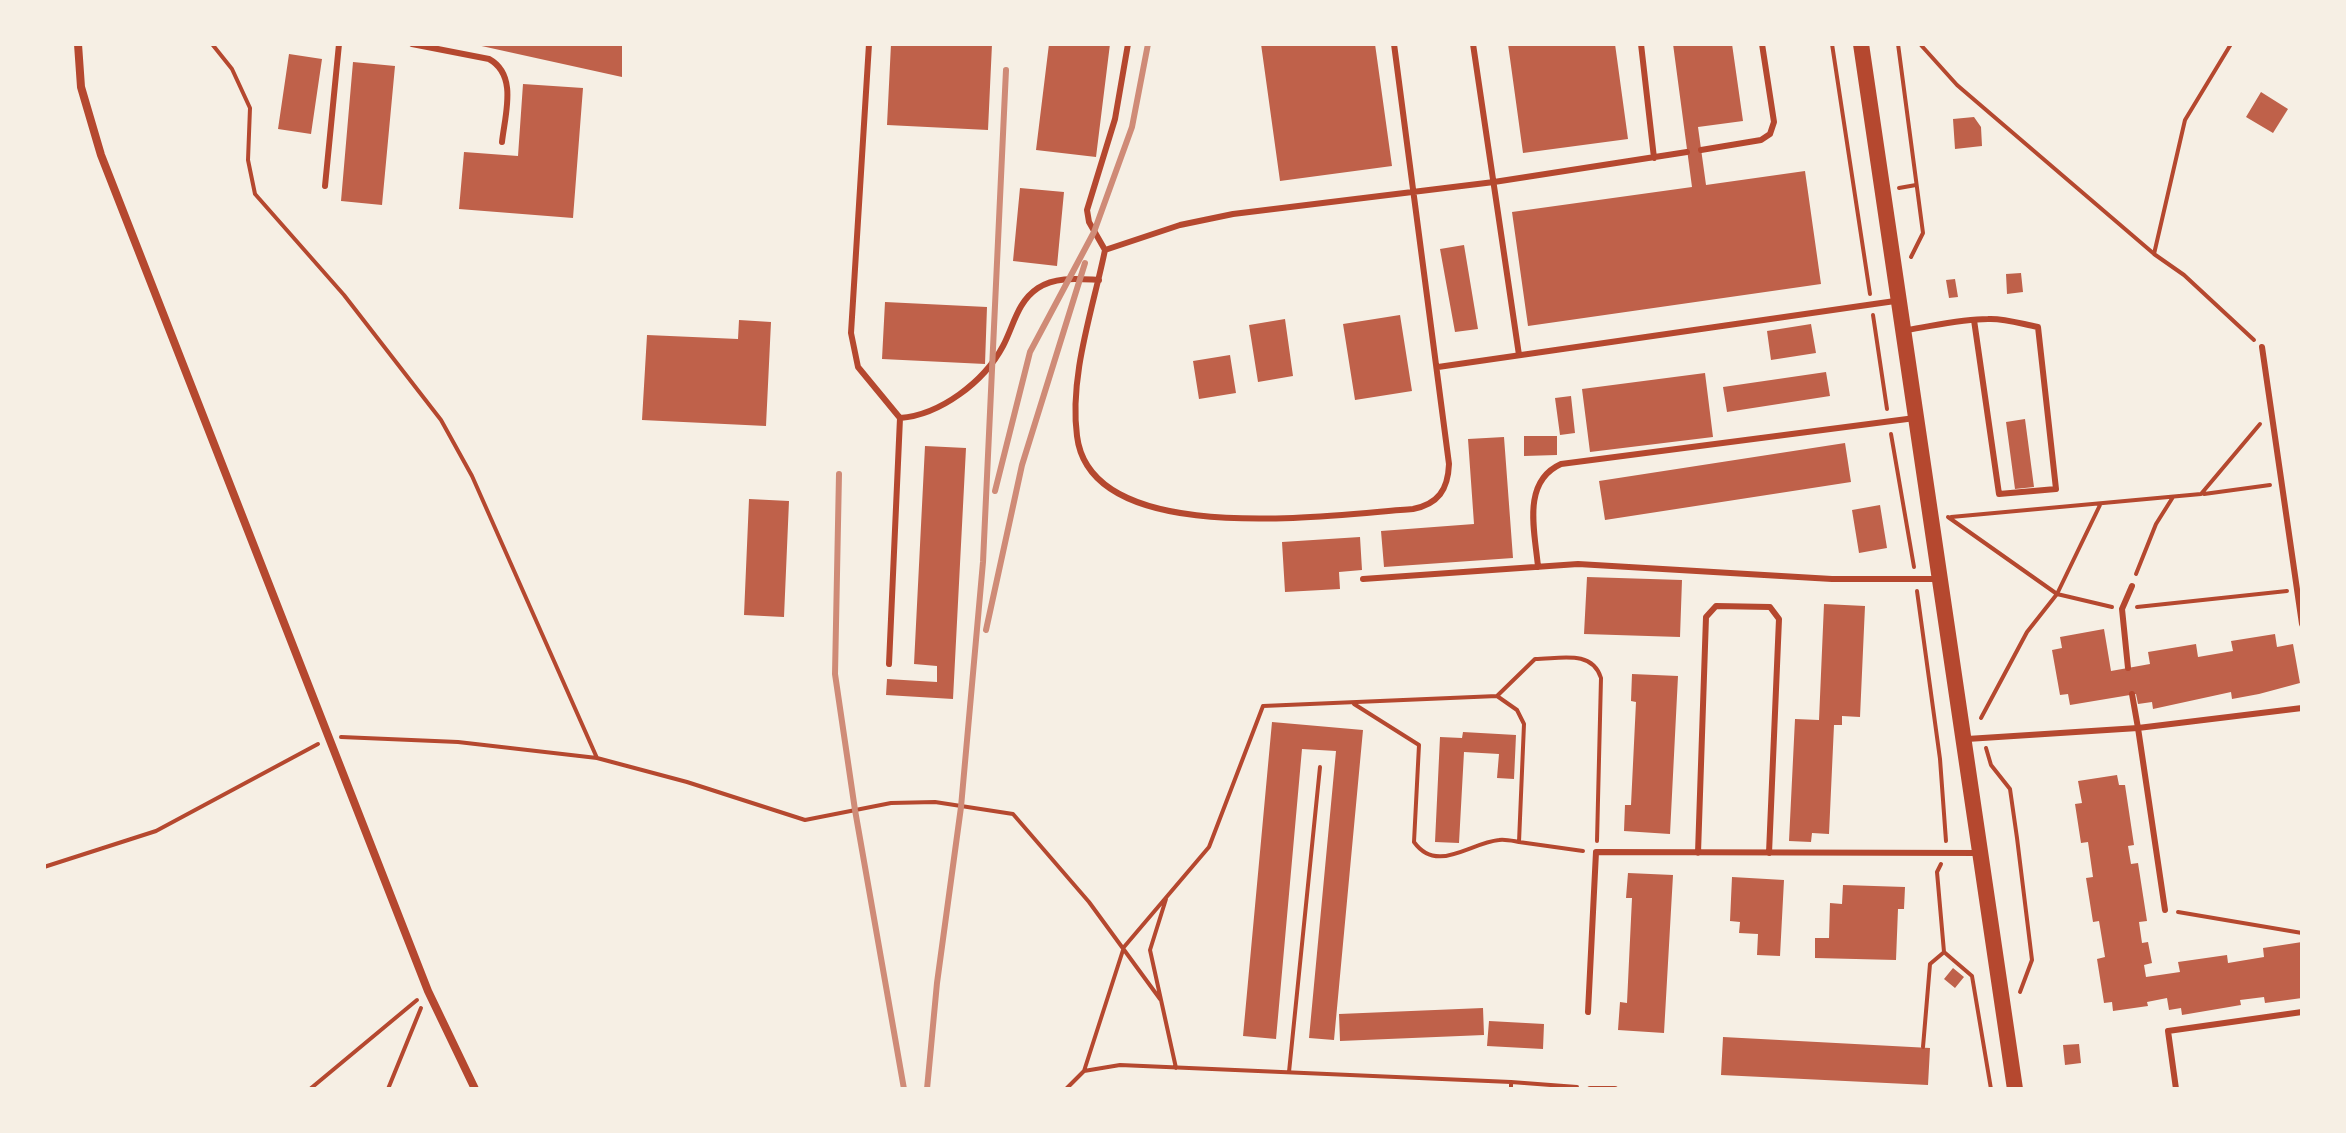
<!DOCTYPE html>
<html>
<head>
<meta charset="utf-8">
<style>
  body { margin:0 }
  #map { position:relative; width:2346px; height:1133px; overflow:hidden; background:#f6efe4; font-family:"DejaVu Sans",sans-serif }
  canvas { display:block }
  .frame { position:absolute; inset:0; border:46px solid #f6efe4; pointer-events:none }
</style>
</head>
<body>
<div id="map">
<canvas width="2346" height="1133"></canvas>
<div class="frame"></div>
</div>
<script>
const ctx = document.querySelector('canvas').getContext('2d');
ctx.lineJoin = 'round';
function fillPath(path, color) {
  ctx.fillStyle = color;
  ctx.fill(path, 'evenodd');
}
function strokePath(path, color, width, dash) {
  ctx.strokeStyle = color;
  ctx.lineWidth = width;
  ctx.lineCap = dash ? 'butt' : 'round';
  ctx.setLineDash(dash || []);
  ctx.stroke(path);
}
fillPath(new Path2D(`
  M477,44H622V77L477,45Z
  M891,44H992L988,130L887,125Z
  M1049,44H1110L1096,157L1036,150Z
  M1261,44H1375L1392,166L1280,181Z
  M1508,44H1615L1628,139L1523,153Z
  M1673,44H1732L1743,121L1698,127L1706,185L1805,171L1821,284L1528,326L1512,212L1692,187Z
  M289,54L322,59L311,134L278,129Z
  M353,62L395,66L382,205L341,201Z
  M523,84L583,88L573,218L459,209L464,152L518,156Z
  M2261,92L2288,109L2273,133L2246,117Z
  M1974,117L1981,127L1982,146L1955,149L1953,119Z
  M1020,188L1064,192L1057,266L1013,261Z
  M1464,245L1478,329L1455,332L1440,249Z
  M2021,273L2023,292L2007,294L2006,274Z
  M1955,279L1958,297L1949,298L1946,280Z
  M885,302L987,307L985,364L882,359Z
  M1400,315L1412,391L1355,400L1343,324Z
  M1285,319L1293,376L1258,382L1249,325Z
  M739,320L771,322L766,426L642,420L647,335L738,339Z
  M1811,324L1816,353L1771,360L1767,331Z
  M1230,355L1236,393L1199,399L1193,361Z
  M1826,372L1830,396L1727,412L1723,387Z
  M1705,373L1713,437L1590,452L1582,389Z
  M1571,396L1575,433L1560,435L1555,398Z
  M2025,419L2034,487L2015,489L2006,422Z
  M1524,436H1557V455L1524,456Z
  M1504,437L1513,558L1384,567L1381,531L1474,524L1468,439Z
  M1845,443L1851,482L1605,520L1599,481Z
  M925,446L966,448L953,699L886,695L887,679L937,682V666L914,664Z
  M749,499L789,501L784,617L744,615Z
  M1880,505L1887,548L1859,553L1852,510Z
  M1360,537L1362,570L1339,572L1340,589L1285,592L1282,542Z
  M1587,577L1682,580L1680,637L1584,634Z
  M1824,604L1865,606L1860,717L1842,716V725H1834L1829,834L1812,833L1811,842L1789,841L1795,719L1819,720Z
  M2104,629L2111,671L2150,664L2148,652L2196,644L2198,657L2233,651L2231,641L2275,634L2277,647L2293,644L2300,683L2259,694L2232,699L2231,692L2153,709L2152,702L2138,704L2136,694L2070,705L2068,694L2060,695L2052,650L2062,648L2060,637Z
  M1632,674L1678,676L1670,834L1624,831L1625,805H1631L1636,702L1631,701Z
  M1272,722L1363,730L1334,1040L1309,1038L1336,751L1302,749L1276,1039L1243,1036Z
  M1463,732L1516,735L1514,779L1497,778L1499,754L1464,752L1459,843L1435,842L1440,737L1462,738Z
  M2117,775L2119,785H2125L2134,845L2128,846L2131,864L2138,863L2147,921L2139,922L2142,943L2148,942L2152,963L2144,965L2146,977L2180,972L2178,962L2227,955L2228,963L2264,957L2263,948L2302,942V998L2265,1003L2264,997L2240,1000L2241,1005L2182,1015L2181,1008L2169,1010L2167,998L2147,1002L2148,1006L2113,1011L2112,1002L2104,1003L2097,959L2105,957L2099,921L2093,922L2086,878L2093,877L2088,842L2081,843L2075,804L2082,803L2078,781Z
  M1628,873L1673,875L1664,1033L1618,1030L1620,1002L1627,1003L1632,898H1626Z
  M1732,877L1784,880L1780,956L1757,955L1758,934L1739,933L1740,922L1730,921Z
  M1843,885L1905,887L1904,909H1898L1896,960L1815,958V938H1829L1830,903L1842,904Z
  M1953,968L1964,977L1955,988L1944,979Z
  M1483,1008L1484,1035L1340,1041L1339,1014Z
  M1489,1021L1544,1024L1543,1049L1487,1046Z
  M1723,1037L1930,1048L1928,1085L1721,1075Z
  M2079,1044L2081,1063L2065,1065L2063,1045Z`), '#bf614a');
strokePath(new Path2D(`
  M212,44L232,69L250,108L248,160L255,194L344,295L441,420L472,476L597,758
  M1832,44L1870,294
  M1898,44L1923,233L1911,257
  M1920,44L1957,85L2153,253
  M2231,44L2185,120L2154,254L2184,275L2254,340
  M1899,188L1916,185
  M1873,315L1887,409
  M1891,434L1914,567
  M2204,494L2270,485
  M1948,517L2057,594L2112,607
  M1951,517L2201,494L2260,424
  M2136,574L2156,524L2173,497
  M1917,591L1940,759L1946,841
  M2137,607L2287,591
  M1497,696L1535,659C1559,659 1592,649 1601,678L1597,841
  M1354,704L1419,745L1414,842C1437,874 1469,843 1499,840C1505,839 1513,841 1519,842
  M1981,718L2027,632L2057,594L2100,505
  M341,737L458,742L597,758L687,782L805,820L891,803L935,802L1013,814L1089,902L1160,999
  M1986,748L1991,765L2010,789L2017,838L2032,960L2020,992
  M1941,864L1937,872L1944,952L1972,976L1991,1089
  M44,867L156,831L318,744
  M1166,899L1150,950L1176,1068
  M2178,912L2302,933
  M1923,1047L1930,964L1943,953
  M1084,1071L1124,947L1209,847L1263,706L1497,696L1517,710L1524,724L1519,842L1583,851
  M1289,1072L1320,767
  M1511,1082L1577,1087
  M310,1089L417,1000
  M388,1089L421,1008
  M1066,1089L1084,1071L1120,1065L1511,1082V1089`), '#b5482f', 4);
strokePath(new Path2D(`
  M412,44L489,59C518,75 505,114 502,142
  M869,44L851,333L858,367L900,418
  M1128,44L1115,119L1087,210L1089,222L1105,250L1180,225L1233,214L1494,182L1687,152
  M1473,44L1519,355
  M1641,44L1654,158
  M1701,150L1761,140L1770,134L1774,122L1762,44
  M325,186L339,44
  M1105,250C1093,309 1069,376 1077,436C1091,551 1335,514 1413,509C1438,504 1448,490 1449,464L1394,44
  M1907,330C1933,326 1961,319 1988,319C2004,318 2022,324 2038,327L2056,489L1999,494L1974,320
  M2262,347L2302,624
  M1438,367L1895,301
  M1538,567C1535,532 1521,482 1561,464L1915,418
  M1363,579L1578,564L1832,579H1938
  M889,664L900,418C940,415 984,382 1003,346C1014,325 1017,302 1038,288C1056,276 1079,279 1099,280
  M2128,668L2122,609L2132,586
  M2132,694L2138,728L2302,708
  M1967,739L2138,728L2165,910
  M1698,853L1706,617L1716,606L1770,607L1779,619L1769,853
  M1588,1012L1596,852L1980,853
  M1590,1089H1615
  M2176,1089L2168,1031L2302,1012`), '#b5482f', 6);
strokePath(new Path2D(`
  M78,44L81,87L101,155L428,991L475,1089`), '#b5482f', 8);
strokePath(new Path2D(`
  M1861,44L2015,1089`), '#b5482f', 16);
strokePath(new Path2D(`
  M839,474L835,674L855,810L904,1089
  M995,491L1030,352L1094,232L1132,127L1148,44
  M986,630L1022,465L1085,263
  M927,1089L937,983L961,807L983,562L1006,70`), '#cf8b77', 6);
</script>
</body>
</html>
